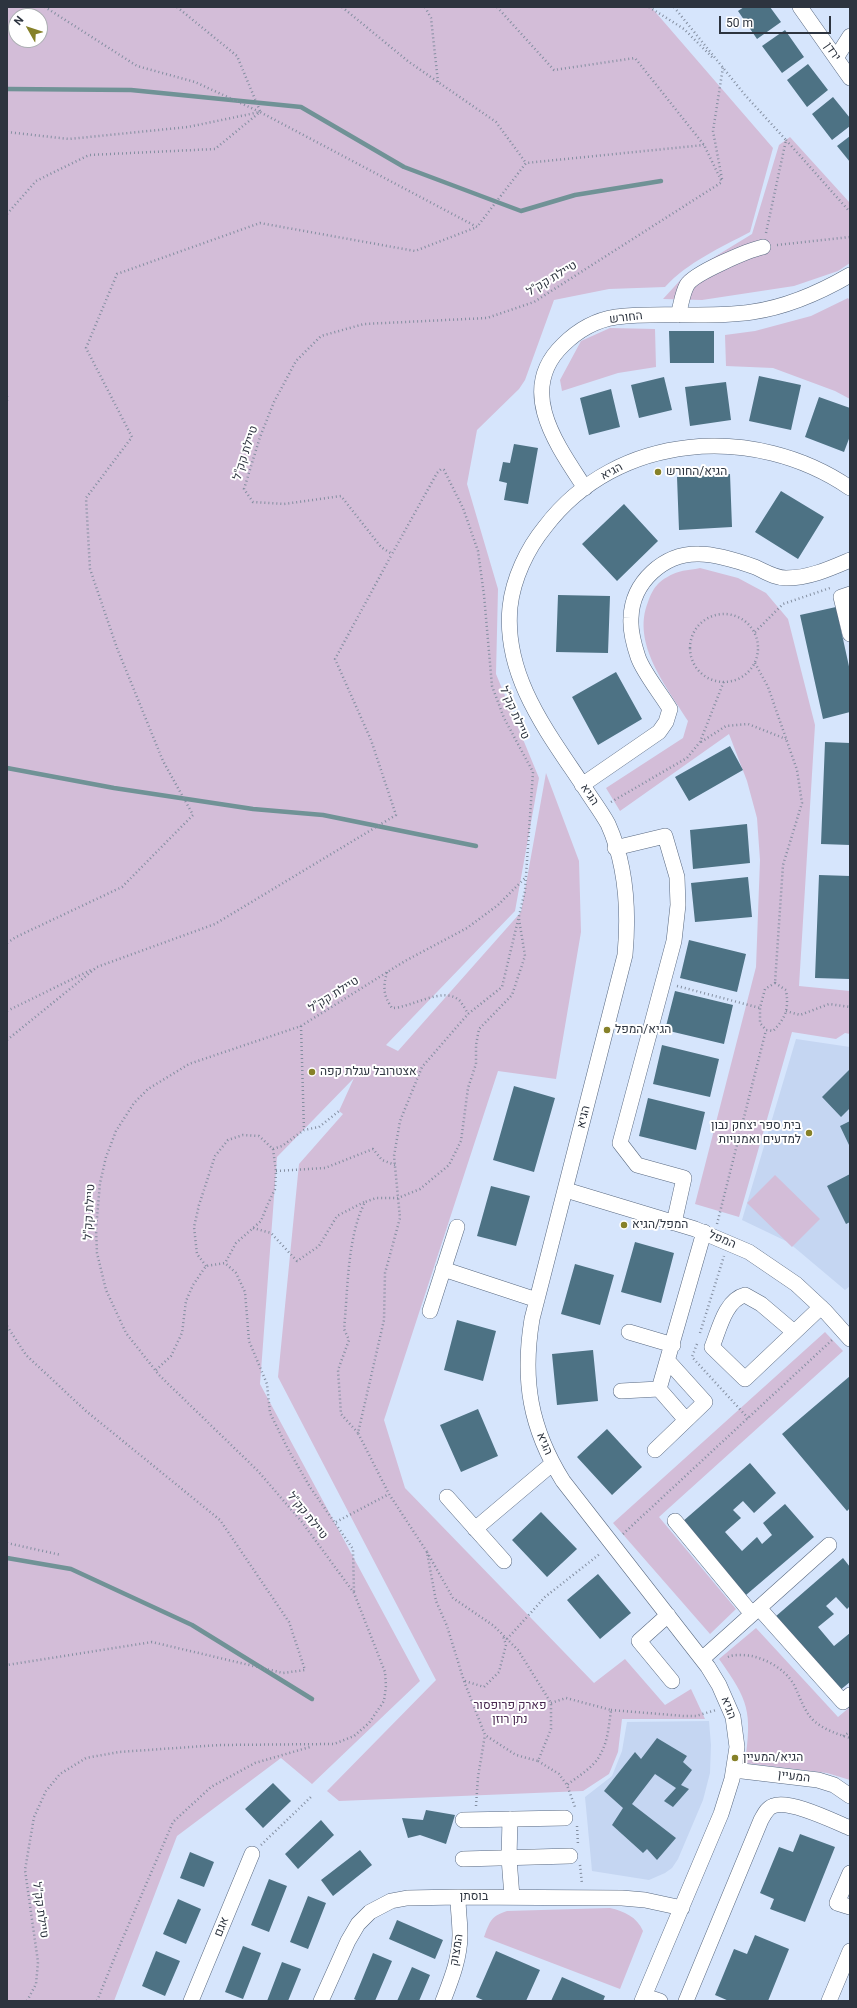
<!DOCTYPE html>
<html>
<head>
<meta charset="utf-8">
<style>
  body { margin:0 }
  #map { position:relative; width:857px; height:2008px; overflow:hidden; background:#d6e5fc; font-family:Roboto,sans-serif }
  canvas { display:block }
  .frame { position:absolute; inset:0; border:8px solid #2d343f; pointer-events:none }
  .north { position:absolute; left:8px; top:8px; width:40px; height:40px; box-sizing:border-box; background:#fff; border:1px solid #abaeb2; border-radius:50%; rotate:309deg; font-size:11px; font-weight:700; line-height:16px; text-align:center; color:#2d343f }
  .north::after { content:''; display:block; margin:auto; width:14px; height:18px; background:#868128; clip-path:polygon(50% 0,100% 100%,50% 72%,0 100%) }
  .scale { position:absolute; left:719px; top:16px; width:112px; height:18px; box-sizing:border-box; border:2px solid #2d343f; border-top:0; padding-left:5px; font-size:12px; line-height:14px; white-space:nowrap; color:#2d343f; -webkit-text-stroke:3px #fff; paint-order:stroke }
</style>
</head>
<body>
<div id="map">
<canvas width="857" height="2008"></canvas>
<div class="frame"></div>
<div class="north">N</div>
<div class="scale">50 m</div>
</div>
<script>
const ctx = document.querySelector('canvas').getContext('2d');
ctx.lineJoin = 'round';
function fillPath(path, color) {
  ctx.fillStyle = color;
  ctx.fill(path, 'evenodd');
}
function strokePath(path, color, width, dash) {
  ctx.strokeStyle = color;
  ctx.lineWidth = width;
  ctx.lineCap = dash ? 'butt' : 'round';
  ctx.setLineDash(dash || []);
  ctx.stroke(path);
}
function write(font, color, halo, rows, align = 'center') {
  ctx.font = font + ' Roboto,Heebo,sans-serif';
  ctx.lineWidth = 4;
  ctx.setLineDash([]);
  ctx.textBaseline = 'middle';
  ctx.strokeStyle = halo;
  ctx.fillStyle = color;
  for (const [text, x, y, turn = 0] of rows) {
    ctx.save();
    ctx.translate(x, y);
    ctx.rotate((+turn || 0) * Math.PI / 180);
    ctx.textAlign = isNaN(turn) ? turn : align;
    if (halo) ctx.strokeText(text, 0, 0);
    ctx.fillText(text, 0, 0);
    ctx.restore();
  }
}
fillPath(new Path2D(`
  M796,1039L850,1047V1286L845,1290L788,1242L742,1220Z
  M709,1721L711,1745L710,1773L703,1800L678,1859L672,1868L665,1873L649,1880L592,1871L585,1797L612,1776L622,1751L627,1722Z`), '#c5d6f2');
fillPath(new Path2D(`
  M7,7H651L773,148L750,232C720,248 688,262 665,287L609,289L554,300L525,380L519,389L477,430L467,484L498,589L496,674L539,778L515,911L386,1045L398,1051L521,912L546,773L579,861L581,932L556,1079L498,1071L384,1420L405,1488L594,1683L625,1659L665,1705L691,1689L705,1719H622L618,1752L609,1774L583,1791L339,1801L327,1791L436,1680L278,1377L299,1164L343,1114L339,1111L354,1078L277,1157L260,1384L420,1681L312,1784L281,1758L177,1836L114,2001H7ZM16,16H40V40H16Z
  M790,137L850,203V263L838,271L794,286L702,300L663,299L685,275L752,234L779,145Z
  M848,298L850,301V399L835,391L773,368L726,366L725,335L755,331L811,316Z
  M610,328L655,329L656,367L618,373L562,391L560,380L581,341Z
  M700,568L738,578L766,593L788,619L815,725L799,986L850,991V1034L845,1033L836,1039L792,1032L739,1217L695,1204L756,967L760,860L757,818L747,781L729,734L620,811L606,788L683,738L688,721C667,687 631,644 648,602C653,588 658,581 673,574C681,570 692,570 700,568Z
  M775,1175L820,1219L792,1247L747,1203Z
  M825,1332L843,1351L659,1517L736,1609L710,1634L613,1523Z
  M756,1628L838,1717L850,1707V1780L827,1773L745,1763C752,1711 749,1701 719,1659Z
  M610,1908C624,1911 637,1917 643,1931L620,1989L484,1937C490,1921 491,1916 507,1911Z`), '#d3bdd8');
strokePath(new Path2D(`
  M7,89L131,90L301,107L404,167L521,211L575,195L661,181
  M7,768L114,788L253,809L323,815L476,846
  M7,1558L71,1569L192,1625L312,1699`), '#709296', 4.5);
fillPath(new Path2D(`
  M744,7H770L781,22L757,39L738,11Z
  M785,30L804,57L782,73L762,46Z
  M808,64L828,90L807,107L787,80Z
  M833,97L850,118V126L832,140L812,114Z
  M850,136V162L837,146Z
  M669,331H714V363H670Z
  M759,376L801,385L791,430L749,421Z
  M664,377L672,410L639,418L631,385Z
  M726,382L731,420L690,426L685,387Z
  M611,389L620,427L589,435L580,398Z
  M819,397L850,408V436L844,452L805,437Z
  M514,444L538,448L528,504L504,500L507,483L499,481L503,462L510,463Z
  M730,474L732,527L679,530L677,477Z
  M781,491L824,517L798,559L755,532Z
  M624,504L658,541L617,581L582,544Z
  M558,595L610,596L608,653L556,652Z
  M836,607L850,671V712L823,719L800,615Z
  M616,672L642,719L598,745L572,697Z
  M825,742L850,743V845L821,844Z
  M730,746L743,770L689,801L675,777Z
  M747,824L750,863L693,869L690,830Z
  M819,875L850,876V979L815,978Z
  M748,877L752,917L695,922L691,883Z
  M689,940L746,954L737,992L680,978Z
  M675,991L733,1005L724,1044L665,1030Z
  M662,1045L719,1059L710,1097L653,1084Z
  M850,1069V1108L841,1117L822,1097Z
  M514,1086L555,1098L534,1172L493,1160Z
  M648,1098L705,1112L696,1150L639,1136Z
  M850,1121V1144L849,1145L840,1126Z
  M850,1174V1222L846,1224L827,1186Z
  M491,1186L530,1196L516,1246L477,1236Z
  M635,1242L674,1253L661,1303L621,1292Z
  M575,1264L614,1275L600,1325L561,1314Z
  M457,1320L496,1331L483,1381L444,1370Z
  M593,1350L598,1401L557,1405L552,1354Z
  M850,1376V1508L847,1511L782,1434Z
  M478,1409L498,1456L461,1472L440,1425Z
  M607,1429L642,1467L612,1495L577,1457Z
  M750,1463L776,1493L754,1513L743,1501L733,1510L741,1518L725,1532L742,1551L757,1537L762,1544L772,1535L763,1523L785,1504L814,1537L746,1595L682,1522Z
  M541,1512L577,1549L547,1577L512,1540Z
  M843,1558L850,1567V1606L847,1609L836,1597L826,1606L834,1614L818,1627L834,1646L850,1633V1682L839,1691L775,1617Z
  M598,1574L631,1613L600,1639L567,1600Z
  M657,1738L687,1756L683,1762L692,1770L681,1785L689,1789L673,1807L664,1801L676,1788L655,1774L632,1804L676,1838L657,1860L647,1849L643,1853L612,1825L623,1808L604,1791L635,1752L641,1759Z
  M273,1783L291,1801L263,1828L245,1809Z
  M426,1810L455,1815L446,1844L420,1835L408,1838L402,1818L423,1820Z
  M321,1820L334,1835L298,1869L285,1854Z
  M800,1834L835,1847L805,1922L770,1909L774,1899L760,1893L779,1847L793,1852Z
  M360,1850L372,1865L333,1896L321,1880Z
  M190,1852L214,1862L204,1887L180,1878Z
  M269,1879L287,1886L269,1932L251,1925Z
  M308,1896L326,1903L308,1949L290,1942Z
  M178,1899L201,1909L186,1944L163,1934Z
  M397,1920L443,1940L435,1959L389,1939Z
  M755,1935L789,1949L768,2001H729L715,1995L734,1949L747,1954Z
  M243,1946L261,1953L243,1999L225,1992Z
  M156,1951L180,1961L165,1996L142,1986Z
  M496,1951L540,1970L526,2001H485L476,1997Z
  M373,1953L392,1961L375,2001H358L354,1999Z
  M282,1962L301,1969L288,2001H267Z
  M412,1967L430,1975L419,2001H397Z
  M562,1977L605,1996L603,2001H551Z`), '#4d7284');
const minor = new Path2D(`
  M800,7L850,78
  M836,58L850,36
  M678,315C681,306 682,294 687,285C694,273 749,250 763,247
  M585,488C557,445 516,390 563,345C577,331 596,320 616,317C661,311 706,319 752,312C787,307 819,293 850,275
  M850,594L841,597L850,634
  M582,785L659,732L666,722L670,709C661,694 643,672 638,657C634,645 630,631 631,618C632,582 664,553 699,554C717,554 738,561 755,567C766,572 775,578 786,578C809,578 829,569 850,560
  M615,848L665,836L677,877L678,905L674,941L620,1143L637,1165L684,1178L674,1223
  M566,1190L695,1229L749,1252L796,1284L825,1311L850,1339
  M443,1269L537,1300
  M430,1311L457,1227
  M629,1332L673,1345
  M794,1332L761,1304L745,1295C725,1300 719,1330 712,1347L745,1379L821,1307
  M621,1391L659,1389
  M686,1420L659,1389L704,1232
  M655,1450L705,1402L668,1361
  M447,1497L504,1561
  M675,1521L752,1614
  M475,1529L552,1464
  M759,1608L843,1702L850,1695
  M668,1615L639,1641L672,1681
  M702,1659L829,1545
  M734,1770L818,1780L834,1785L850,1796
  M510,1819L509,1858L512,1897
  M463,1820L565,1818
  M463,1859L570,1856
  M850,1873L837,1903L850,1907
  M645,1996L660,2001
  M191,2001L252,1854
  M321,2001L348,1941L358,1924L370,1912L391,1901L407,1898L458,1897L622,1898L645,1900L682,1908
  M443,2001C451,1980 460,1958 460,1935C460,1922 458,1910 458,1897
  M642,2001L721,1814L732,1779L737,1747L733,1717L719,1685L708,1667L563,1481C530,1428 522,1380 532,1319L625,955C629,911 627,866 608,824C602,813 593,801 586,790C550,735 503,678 510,607C513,579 527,549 545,527C617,432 755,423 850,488
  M686,2001L761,1820C764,1815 767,1808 773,1806C789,1799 833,1821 850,1828
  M829,2001L850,1951`);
strokePath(minor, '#596981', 16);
strokePath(new Path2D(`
  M177,7L237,56L260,111
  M342,7L409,62L496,122L526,163
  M425,7L431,18L438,82
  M497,7L554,70L635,58L704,145L722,182
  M649,7L684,29L714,59
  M674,7L745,95L786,140L766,233
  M7,132L69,139L188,127L260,112L477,227L526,163L704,145
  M786,140L850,212
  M722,179L713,131L723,67
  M7,214L36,181L89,155L215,149L260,112L195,82L137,66L45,7
  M777,245L850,237
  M7,396V402
  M690 648a34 34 0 1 1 68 0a34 34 0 1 1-68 0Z
  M755,632L783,604L830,588
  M755,663L768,687L797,770L802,803L783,865L775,983
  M701,742L726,726L748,724L786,739
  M611,802L687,758L700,742L724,681
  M7,943L16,937L122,887L193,815L163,761L117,648L90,569L86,498L132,437L86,348L117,274L260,223L415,251L477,227
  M387,972C383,987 383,995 392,1008C411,1008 444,985 460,1001C463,1005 466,1010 468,1014
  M775,983L786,990C789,1008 786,1018 773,1031L766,1030L760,1023V1008L765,989Z
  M677,986L760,1008
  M7,1011L93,969
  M786,1011L800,1015L829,1004L850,1007
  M301,1026L304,1130
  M7,1040L97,967L215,924L396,815L371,740L335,659L392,554
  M273,1149L282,1146L304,1130L319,1127L339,1111
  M276,1171L325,1168L373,1149L382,1160L395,1165
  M717,1224L766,1030
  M253,1228L271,1233L297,1261L319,1246L337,1216L364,1202
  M206,1266L197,1254L194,1227L199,1205L215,1156L228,1140L243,1135L259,1136L273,1149L276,1171L275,1189L267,1206L261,1221L236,1243L225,1263
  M7,1326L26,1355L86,1411L220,1520L289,1622L305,1670L283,1673L152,1642L7,1665
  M700,1333L724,1256
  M697,1344L692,1357L748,1418
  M156,1370L171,1356L182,1333L186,1301L193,1285L206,1266L225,1263L236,1273L245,1292L249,1341L267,1384L270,1413L289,1451L310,1487L353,1549L354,1592
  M358,1433L341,1414L338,1370L349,1340L344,1329C348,1290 347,1237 365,1202L376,1198H398L420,1189L449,1165L461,1141L468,1088L476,1064V1045L479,1029L512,995L525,956L519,919
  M336,1522L389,1494
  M623,1534L832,1340
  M7,1543L61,1555
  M427,1552L453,1598L494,1626L518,1650L551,1703V1729L538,1761L516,1755L485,1735L464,1681L447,1626L436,1601L427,1552L389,1494L358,1433L384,1320L385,1273L400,1218L394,1156L400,1121L422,1067L468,1014L502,987L525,891L533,772L504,718L492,686L484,595L478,551L463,508L444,470L441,469L437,473L392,554L381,547L341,496L284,504L253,502L244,489L260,437L274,402L296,361L321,336L364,324L487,318L534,302L722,182
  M507,1639L545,1597L601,1553
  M728,1657C734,1654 746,1655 752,1656C768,1660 784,1669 793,1683C800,1696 803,1710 814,1721C825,1730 837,1734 850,1738
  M465,1681L484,1687L499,1672L506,1645L503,1636
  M551,1703L566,1698L611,1710C609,1724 608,1741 601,1753C595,1767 578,1776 567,1785L575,1807
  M611,1710L684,1716H696L716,1710
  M843,1736L850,1732
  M538,1761L559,1774L567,1785
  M476,1806L478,1777L485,1735
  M577,1826L578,1845
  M261,1845L312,1796
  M580,1865L582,1884
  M27,2001L36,1984L38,1962L25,1870L34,1817L46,1791L60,1774L86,1758L119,1752L219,1745L334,1744L354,1736L369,1723L384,1701L386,1686L385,1672L354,1593L302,1522L257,1470L159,1375L126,1333L106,1290L97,1253L96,1229L100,1183L106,1157L116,1131L134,1103L148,1089L189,1064L301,1026L405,961L467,928L498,905L525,878
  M97,2001L116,1954L173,1822L211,1787L255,1763L310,1747`), '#838ea0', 2.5, [1, 3]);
strokePath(minor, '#fff', 15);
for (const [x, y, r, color] of [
  [658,472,4,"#868128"],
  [607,1030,4,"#868128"],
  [312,1072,4,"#868128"],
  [809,1133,4,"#868128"],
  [624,1225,4,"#868128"],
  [735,1758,4,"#868128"]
]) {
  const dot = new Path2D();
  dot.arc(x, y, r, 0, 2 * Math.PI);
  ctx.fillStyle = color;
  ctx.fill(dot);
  strokePath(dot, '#fff', 1.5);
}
write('12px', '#2d343f', '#fff', [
  ["ירדן",832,52,55],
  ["טיילת קק\"ל",552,279,-31],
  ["החורש",626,318,-7],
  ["טיילת קק\"ל",246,453,-72],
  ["הגיא",612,472,-28],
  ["טיילת קק\"ל",514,713,66],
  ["הגיא",589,795,57],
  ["טיילת קק\"ל",334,995,-32],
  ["הגיא",584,1117,-76],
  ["טיילת קק\"ל",90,1212,-87],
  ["המפל",722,1240,23],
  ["הגיא",544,1444,67],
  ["טיילת קק\"ל",307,1516,51],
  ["הגיא",728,1708,70],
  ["המעיין",794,1777,7],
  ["בוסתן",474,1897],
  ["טיילת קק\"ל",40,1910,82],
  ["אגם",222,1927,-68],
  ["המצוק",457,1950,-81]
]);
write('12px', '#2d343f', '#fff', [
  ["הגיא/החורש",666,472],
  ["הגיא/המפל",615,1030],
  ["אצטרובל עגלת קפה",320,1072],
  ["בית ספר יצחק נבון",801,1126,"right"],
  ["למדעים ואמנויות",801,1140,"right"],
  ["המפל/הגיא",632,1225],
  ["הגיא/המעיין",743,1758]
], 'left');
write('12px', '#48274f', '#fff', [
  ["פארק פרופסור",510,1706],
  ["נתן רוזן",510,1720]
]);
</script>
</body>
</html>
